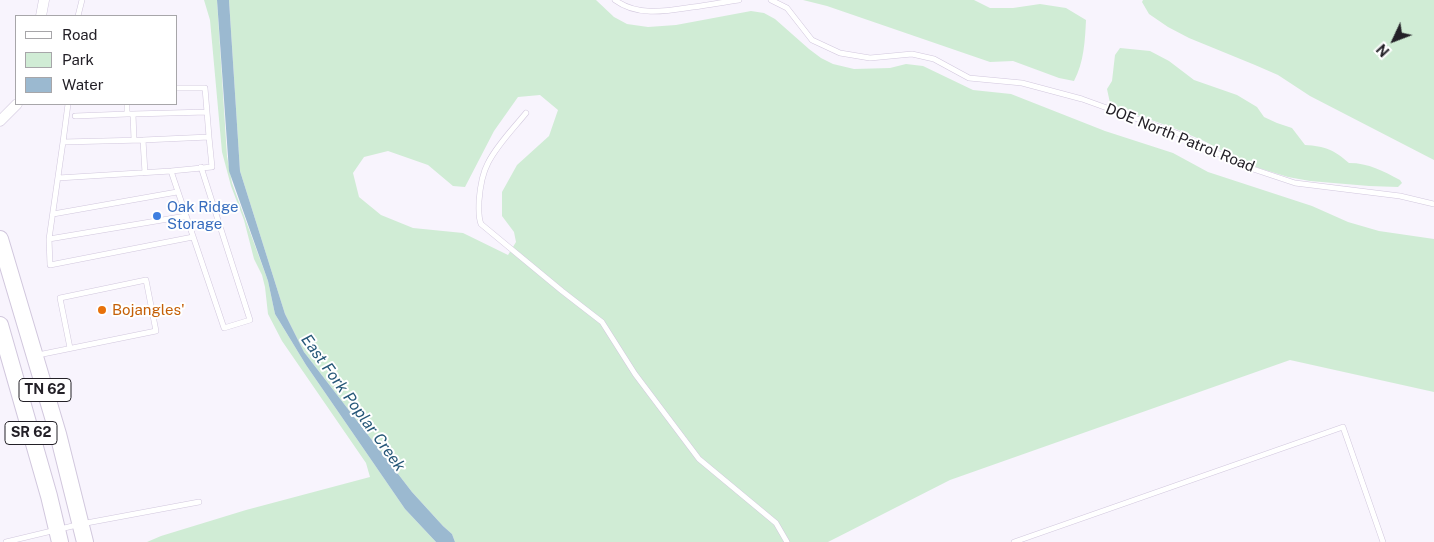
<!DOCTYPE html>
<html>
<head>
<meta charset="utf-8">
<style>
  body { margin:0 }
  #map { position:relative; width:1434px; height:542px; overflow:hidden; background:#f8f4fd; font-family:"Public Sans",sans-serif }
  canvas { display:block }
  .legend { position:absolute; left:15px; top:15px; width:162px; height:90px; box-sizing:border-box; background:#fff; border:1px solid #a7a6a9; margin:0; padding:6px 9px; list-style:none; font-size:15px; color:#232027 }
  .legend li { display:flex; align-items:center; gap:10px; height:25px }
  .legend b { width:25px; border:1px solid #a7a6a9 }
  .north { position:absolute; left:1369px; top:15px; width:50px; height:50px; -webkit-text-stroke:4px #fff; paint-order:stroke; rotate:227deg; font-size:14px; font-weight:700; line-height:20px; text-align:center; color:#232027 }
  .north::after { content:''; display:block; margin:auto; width:18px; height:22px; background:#232027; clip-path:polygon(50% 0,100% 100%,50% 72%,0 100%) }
</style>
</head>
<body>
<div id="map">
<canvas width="1434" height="542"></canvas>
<ul class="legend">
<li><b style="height:6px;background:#fff"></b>Road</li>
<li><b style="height:14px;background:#d0ecd5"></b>Park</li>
<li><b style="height:14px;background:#9bb9d0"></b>Water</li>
</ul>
<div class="north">N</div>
</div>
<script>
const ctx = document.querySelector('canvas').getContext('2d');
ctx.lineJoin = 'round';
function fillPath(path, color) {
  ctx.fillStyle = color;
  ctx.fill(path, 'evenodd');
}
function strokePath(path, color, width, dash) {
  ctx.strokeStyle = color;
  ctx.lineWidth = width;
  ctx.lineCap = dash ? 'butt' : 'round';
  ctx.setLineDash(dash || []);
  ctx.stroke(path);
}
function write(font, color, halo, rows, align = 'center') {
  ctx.font = font + ' "Public Sans",sans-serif';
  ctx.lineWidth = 4;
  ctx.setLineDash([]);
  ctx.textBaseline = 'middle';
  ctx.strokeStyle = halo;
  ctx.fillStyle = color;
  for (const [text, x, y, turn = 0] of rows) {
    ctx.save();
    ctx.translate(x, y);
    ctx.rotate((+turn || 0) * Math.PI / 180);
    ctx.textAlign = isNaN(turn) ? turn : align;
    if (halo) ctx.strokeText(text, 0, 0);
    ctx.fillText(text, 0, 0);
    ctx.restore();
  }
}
fillPath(new Path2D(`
  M204,0H217L227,156L232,183L268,281L275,314L306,365L405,509L436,542H147L161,536L246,510L370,477L366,463L282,341L268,314L265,287L262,275L254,259L244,220L231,186L222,152L210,20Z
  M229,0H596L614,17L627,24L648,27L676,25L751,11L764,13L775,19L809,49L821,58L833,64L854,69L890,68L906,64L923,66L973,90L1011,94L1105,131L1173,153L1208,172L1312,206L1348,222L1379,231L1434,239V392L1290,360L950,480L828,542H455L452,534L443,526L412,492L304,352L285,314L240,171ZM540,95L558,110L549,136L517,165L502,192V216L514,232L516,242L508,255L463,233L413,228L381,215L359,197L353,173L364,157L388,151L428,165L453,186L465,187L494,131L518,97Z
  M803,0H974L990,8H1013L1040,4L1066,8L1086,20C1085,41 1084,62 1074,81L1059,78L1013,61L990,62L827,6Z
  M1143,0H1434V160L1310,96L1278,75L1255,65L1189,38L1168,27L1149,14L1142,2Z
  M1120,48L1150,51L1169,61L1194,80L1237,95L1257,107L1264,117L1277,123L1292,128L1305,145C1325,146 1334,150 1349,163C1369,163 1383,171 1400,180L1402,183L1398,187L1369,186L1310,181L1288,177L1249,165L1204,141L1171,127L1120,109L1110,103L1107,89L1112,81L1115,55Z`), '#d0ecd5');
fillPath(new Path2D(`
  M217,0H229L240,171L285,314L304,352L412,492L443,526L452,534L455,542H436L405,509L306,365L275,314L268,281L229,171Z`), '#9bb9d0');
const service = new Path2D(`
  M615,0C638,17 667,11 693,7C709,5 724,2 739,0
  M771,0L787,8L812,40L840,53L870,58L912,54L934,59L969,78L1022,83L1082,99L1179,134L1241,165L1295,183L1400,196L1434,204
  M78,16L82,0
  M176,88H205L207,112
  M127,104V114H133L134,140
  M526,113C513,129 497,145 488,163C482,174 480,188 479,201C479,209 478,217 481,224L562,291L602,322L635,374L699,459L776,523L787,542
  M133,114L207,112L209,137
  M75,116L127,114
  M143,140L209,137L212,167L171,171
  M63,142L68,104
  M145,173L143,140L63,142L49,239L50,265L193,237
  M58,178L171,171L224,328L250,320L201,167
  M53,214L177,192
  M49,239L186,216
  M38,355L156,331L146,280L60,298L70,348
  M6,542L81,524L199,502
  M1014,542L1343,427L1383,542`);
const minor = new Path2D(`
  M41,16L44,0
  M0,121L17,104`);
const trunk = new Path2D(`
  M0,239L58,434L85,542
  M0,325L49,496L60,542`);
strokePath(service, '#d1c7dd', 6);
strokePath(minor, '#d1c7dd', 11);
strokePath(trunk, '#d1c7dd', 18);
strokePath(service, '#fff', 5);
strokePath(minor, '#fff', 10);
strokePath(trunk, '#fff', 16);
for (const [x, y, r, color] of [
  [157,216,5,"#3f7fe0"],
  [102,310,5,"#e8710a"]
]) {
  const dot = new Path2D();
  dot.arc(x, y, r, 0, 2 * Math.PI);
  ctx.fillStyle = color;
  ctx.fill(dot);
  strokePath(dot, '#fff', 2);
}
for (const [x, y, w] of [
  [45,390,52],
  [31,433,52]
]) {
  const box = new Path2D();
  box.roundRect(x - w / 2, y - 11.5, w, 23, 4);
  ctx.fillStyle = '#fff';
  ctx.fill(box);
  strokePath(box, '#232027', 1);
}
write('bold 14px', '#232027', null, [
  ["TN 62",45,390],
  ["SR 62",31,433]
]);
write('15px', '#232027', '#fff', [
  ["DOE North Patrol Road",1180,138,22]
]);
write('15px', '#366cbe', '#fff', [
  ["Oak Ridge",167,207],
  ["Storage",167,224]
], 'left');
write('15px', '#c56008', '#fff', [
  ["Bojangles'",112,310]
], 'left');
write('italic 16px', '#265778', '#fff', [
  ["East Fork Poplar Creek",353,403,54]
]);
</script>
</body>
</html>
